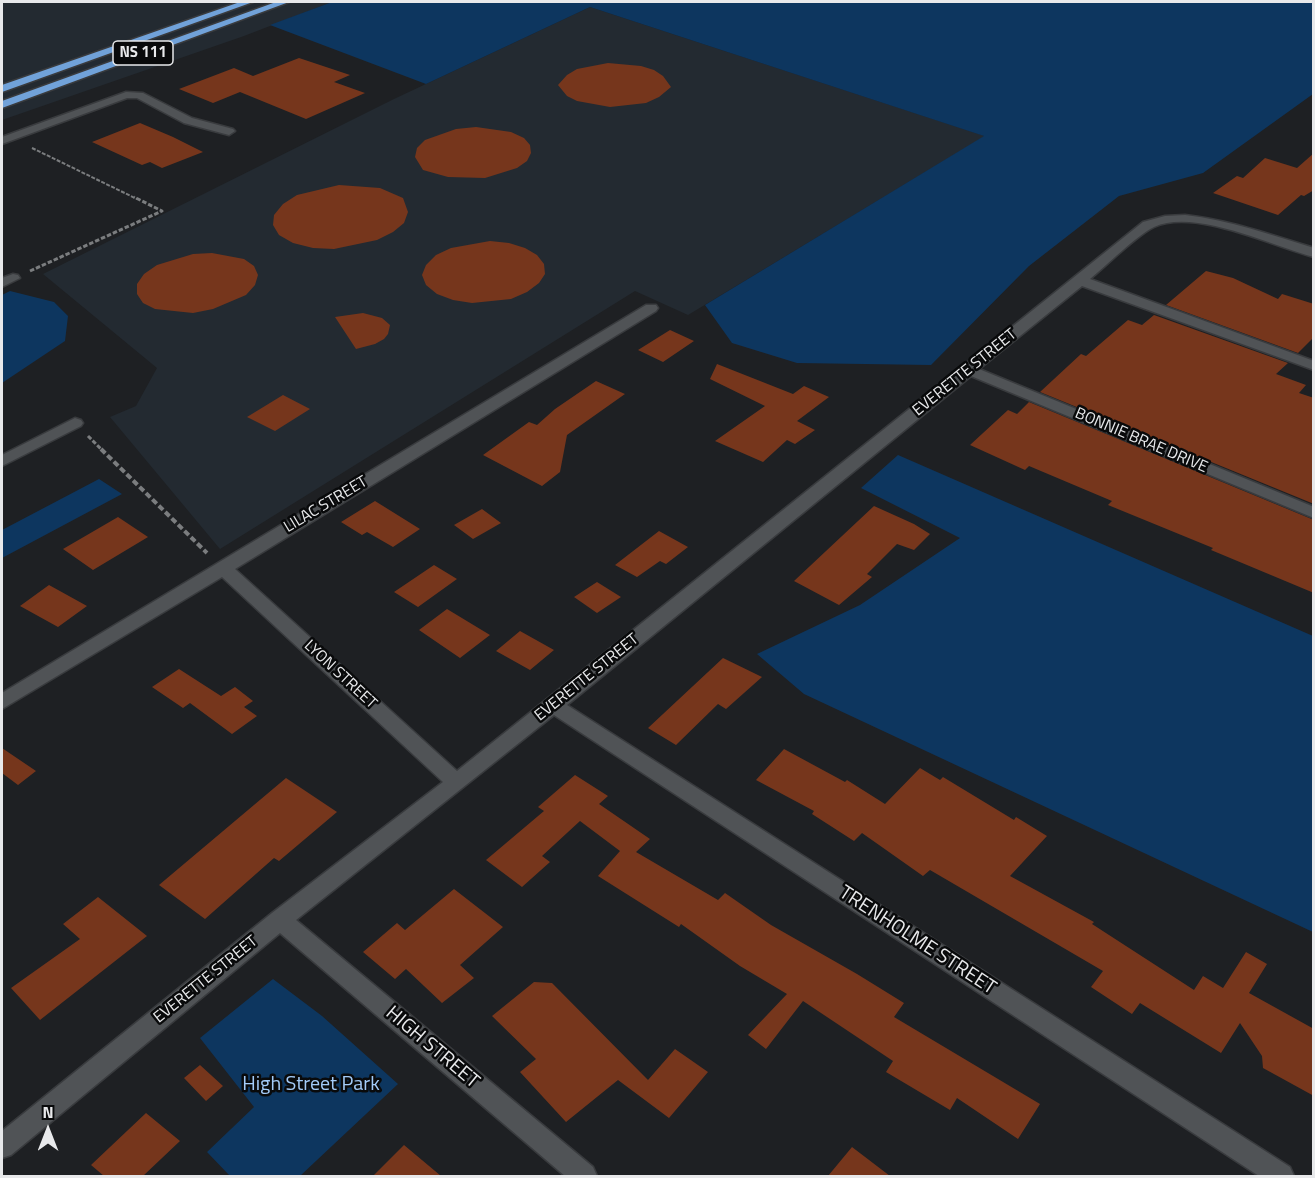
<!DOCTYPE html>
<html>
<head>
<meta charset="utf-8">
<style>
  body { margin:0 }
  #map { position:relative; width:1315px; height:1178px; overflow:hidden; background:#1e2023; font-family:"Titillium Web",sans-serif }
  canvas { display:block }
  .frame { position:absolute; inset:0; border:3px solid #e8e9eb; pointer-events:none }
  .north { position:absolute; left:18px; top:1100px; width:60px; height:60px; -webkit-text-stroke:4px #090a0b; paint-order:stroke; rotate:0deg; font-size:16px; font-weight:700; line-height:24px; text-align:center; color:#e8e9eb }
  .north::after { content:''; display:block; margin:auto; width:21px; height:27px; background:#e8e9eb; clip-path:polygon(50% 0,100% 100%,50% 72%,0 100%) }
</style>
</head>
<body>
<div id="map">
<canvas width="1315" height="1178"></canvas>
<div class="frame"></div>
<div class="north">N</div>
</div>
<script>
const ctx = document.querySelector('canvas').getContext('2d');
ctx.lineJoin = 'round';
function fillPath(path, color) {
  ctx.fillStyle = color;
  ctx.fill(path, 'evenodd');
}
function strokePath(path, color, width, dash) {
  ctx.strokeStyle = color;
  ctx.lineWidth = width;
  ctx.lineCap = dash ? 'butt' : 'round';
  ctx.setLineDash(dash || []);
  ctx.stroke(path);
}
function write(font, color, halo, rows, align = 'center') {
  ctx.font = font + ' "Titillium Web",sans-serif';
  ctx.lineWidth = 5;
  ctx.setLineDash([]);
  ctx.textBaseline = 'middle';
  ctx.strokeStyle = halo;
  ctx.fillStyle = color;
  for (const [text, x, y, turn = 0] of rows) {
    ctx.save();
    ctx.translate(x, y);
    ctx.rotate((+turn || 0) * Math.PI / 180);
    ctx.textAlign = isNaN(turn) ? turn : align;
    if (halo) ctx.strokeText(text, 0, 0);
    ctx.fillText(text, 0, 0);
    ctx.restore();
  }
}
fillPath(new Path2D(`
  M2,2H332L244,36L2,120Z
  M590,7L985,136L688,315L635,291L220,549L110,417L136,406L157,368L43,274L394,99Z`), '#232a31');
fillPath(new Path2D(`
  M332,2H1313V94L1203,173L1119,196L1029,266L931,365L797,363L732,343L705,305L984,136L590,7L426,84L270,25Z
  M10,291L54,302L68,316L65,341L2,383V295Z
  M898,455L1313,636V932L804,694L757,654L860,605L960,538L861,488Z
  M99,479L122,494L2,558V530Z
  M273,979L322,1016L398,1084L300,1176H230L207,1152L254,1107L200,1038Z`), '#0d365f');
fillPath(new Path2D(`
  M299,58L350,75L334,82L365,93L306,119L240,92L213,103L179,89L234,68L253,76Z
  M608,63L641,66L654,70L663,76L671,87L659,97L646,103L610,107L577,101L567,96L558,85L567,75L577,69Z
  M140,123L173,137L203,152L162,168L150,162L142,165L92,142Z
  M476,127L511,132L524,138L530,145L531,153L527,161L517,168L485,178L448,177L423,170L415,157L417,148L425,140L456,129Z
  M1314,153V190L1304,196L1301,195L1278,215L1213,193L1237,176L1243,178L1265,158L1297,168Z
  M339,185L380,188L403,198L408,212L404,223L393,232L377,240L334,249L313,248L293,243L279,235L273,225L274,215L283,204L297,195Z
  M490,241L509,243L525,248L537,255L544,264L545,274L539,283L527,292L511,299L472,303L453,300L437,294L426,285L422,275L426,265L436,255L451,248Z
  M212,253L244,259L254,266L258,275L255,285L246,295L213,309L193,313L155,309L143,303L137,294V284L144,274L157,265L193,254Z
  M1206,271L1233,278L1278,299L1282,294L1314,304V337L1298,353L1166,305Z
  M363,313L382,318L390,325L388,334L384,339L375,344L356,349L335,317Z
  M1154,315L1288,363L1276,374L1306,385L1299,393L1314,398V504L1040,392L1081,354L1086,356L1128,320L1142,325Z
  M670,330L694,341L663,362L638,350Z
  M717,364L793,394L804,386L829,397L797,421L815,430L795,444L787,440L763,462L715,441L765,406L710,379Z
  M596,381L625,394L567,435L560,472L542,486L483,455L529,422L537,425L555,409Z
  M283,395L310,409L275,431L247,417Z
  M1029,402L1314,520V593L1211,550L1213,548L1108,505L1112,501L1029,466L1025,470L970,445L1008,410L1017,414Z
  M375,501L420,529L393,547L367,532L362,535L341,522Z
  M874,506L914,524L930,534L914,550L897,544L867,574L872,577L839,605L794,581Z
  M482,509L501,523L473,539L454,525Z
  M118,517L148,537L93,570L63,549Z
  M659,531L688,547L666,564L660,561L637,577L615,565Z
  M434,565L457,579L418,607L394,592Z
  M597,582L621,597L597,613L574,597Z
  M49,585L87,606L58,627L20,606Z
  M447,609L490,635L460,658L419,630Z
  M520,631L554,650L530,670L496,651Z
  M723,658L762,677L726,709L718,704L676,745L648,728Z
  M179,669L221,696L235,687L253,701L244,707L257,716L232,734L190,703L183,708L152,687Z
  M2,748L36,771L18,785L2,773Z
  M784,749L845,782L847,780L885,804L920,768L940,780L943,777L1014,820L1016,817L1047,836L1010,876L1094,922L1092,924L1194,990L1203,976L1223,988L1246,952L1267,964L1249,993L1314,1029V1096L1263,1068L1262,1056L1240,1023L1221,1053L1140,1003L1132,1014L1091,987L1103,971L930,870L923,876L862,833L854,841L812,814L814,811L756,780Z
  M575,775L608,796L599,804L650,839L636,852L718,900L725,893L771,925L857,974L904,1003L894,1017L1040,1104L1018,1139L957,1098L950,1110L886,1072L893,1061L803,1001L766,1049L748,1035L787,994L740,966L681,924L679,927L598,876L620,851L580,821L542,856L550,862L522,887L486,860L544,811L538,807Z
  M286,778L337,812L279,861L274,858L205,919L159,885Z
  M454,889L503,927L460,965L474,978L442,1003L406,969L395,979L363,952L397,923L405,930Z
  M98,897L147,936L40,1020L11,988L80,939L63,924Z
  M534,982L552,983L648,1080L675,1049L708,1072L669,1118L618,1080L566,1122L520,1072L536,1059L492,1016Z
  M200,1065L223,1086L206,1101L184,1078Z
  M146,1113L180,1141L143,1176H104L91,1165Z
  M404,1145L441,1176H373Z
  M852,1147L890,1176H828Z`), '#76361c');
const minor = new Path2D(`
  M126,92L143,93L192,118L233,129L235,131L229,135L184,123L137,98H127L2,144V137Z
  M1185,215C1230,220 1271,235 1314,248V257C1272,246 1195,208 1154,227C1137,235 1106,266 1090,279L1314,361V370L1082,286L979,369L1314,507V518L971,376L567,705L1290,1167L1294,1176H1259L554,715L296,920L593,1167L597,1176H565L280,933L11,1155L2,1158V1131L272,913L443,782L222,577L2,709V693L646,305H656L658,308L656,311L235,569L457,771L1143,222L1165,216Z
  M13,274L18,275L20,278L2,287V278Z
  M75,418L81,420L83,423L81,426L2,466V455Z`);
const highway = new Path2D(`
  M240,2H253L2,92V85Z
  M276,2H289L2,108V101Z`);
strokePath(minor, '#393b3e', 3);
strokePath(highway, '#393b3e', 3);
strokePath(new Path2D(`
  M32,148L137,199`), '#7b7d7f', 2, [4, 1.5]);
strokePath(new Path2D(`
  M30,271L162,211L134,197
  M88,436L103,451`), '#7b7d7f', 3, [4.5, 2]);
strokePath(new Path2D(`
  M101,449L207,553`), '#7b7d7f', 4, [6, 3]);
fillPath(minor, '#505356');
fillPath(highway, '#71a2d9');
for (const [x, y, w] of [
  [143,53,60]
]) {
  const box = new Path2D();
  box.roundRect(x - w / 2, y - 12, w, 24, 4.5);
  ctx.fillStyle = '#090a0b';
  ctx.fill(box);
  strokePath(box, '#e8e9eb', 1.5);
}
write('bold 15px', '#e8e9eb', null, [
  ["NS 111",143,53]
]);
write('16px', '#e8e9eb', '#090a0b', [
  ["EVERETTE STREET",965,373,-39],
  ["BONNIE BRAE DRIVE",1141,441,23],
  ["LILAC STREET",326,505,-31],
  ["LYON STREET",340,675,43],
  ["EVERETTE STREET",587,678,-39],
  ["EVERETTE STREET",206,980,-39]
]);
write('20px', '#e8e9eb', '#090a0b', [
  ["TRENHOLME STREET",917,941,33],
  ["HIGH STREET",432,1048,40]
]);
write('20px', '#a3cbf8', '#090a0b', [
  ["High Street Park",311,1085]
]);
</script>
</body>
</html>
